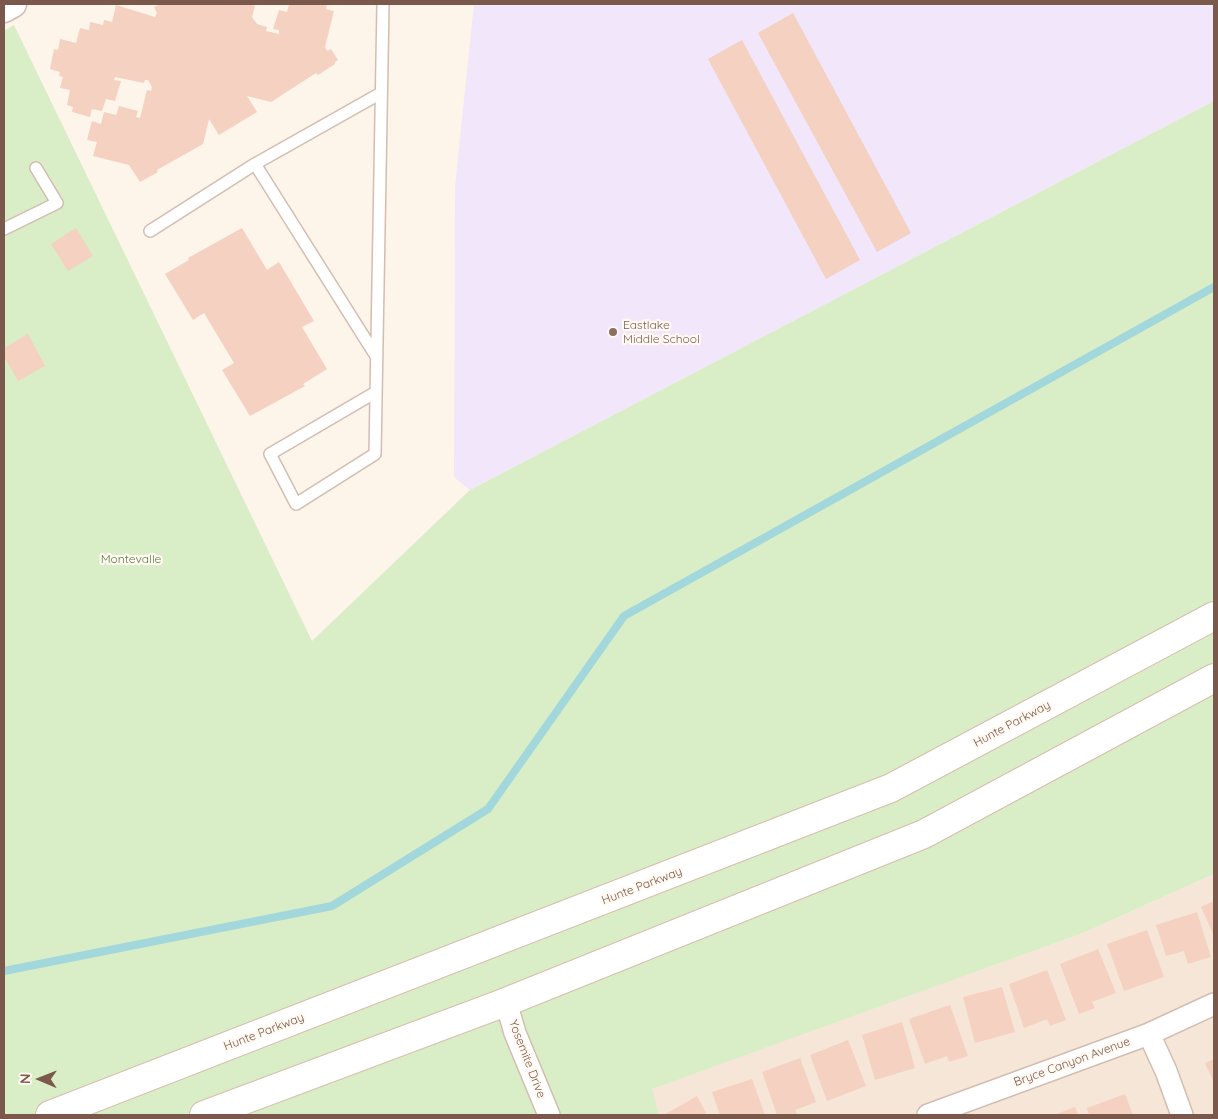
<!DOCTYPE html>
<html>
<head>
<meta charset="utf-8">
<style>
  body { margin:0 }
  #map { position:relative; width:1218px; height:1119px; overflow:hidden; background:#fdf4ea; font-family:Quicksand,sans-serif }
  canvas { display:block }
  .frame { position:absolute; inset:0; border:5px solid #7a584b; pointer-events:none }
  .north { position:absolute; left:15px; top:1054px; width:50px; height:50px; -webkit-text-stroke:4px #fff9f2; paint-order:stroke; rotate:271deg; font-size:14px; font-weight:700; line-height:20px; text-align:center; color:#7a584b }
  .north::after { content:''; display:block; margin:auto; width:18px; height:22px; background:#7a584b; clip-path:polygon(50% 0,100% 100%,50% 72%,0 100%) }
</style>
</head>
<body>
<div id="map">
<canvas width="1218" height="1119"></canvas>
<div class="frame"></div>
<div class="north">N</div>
</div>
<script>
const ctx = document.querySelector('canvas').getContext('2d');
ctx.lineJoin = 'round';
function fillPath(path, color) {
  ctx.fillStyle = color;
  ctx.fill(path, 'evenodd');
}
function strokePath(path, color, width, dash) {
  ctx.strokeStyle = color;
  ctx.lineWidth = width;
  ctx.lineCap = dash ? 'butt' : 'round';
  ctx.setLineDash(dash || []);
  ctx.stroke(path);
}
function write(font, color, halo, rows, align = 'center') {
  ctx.font = font + ' Quicksand,sans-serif';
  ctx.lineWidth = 4.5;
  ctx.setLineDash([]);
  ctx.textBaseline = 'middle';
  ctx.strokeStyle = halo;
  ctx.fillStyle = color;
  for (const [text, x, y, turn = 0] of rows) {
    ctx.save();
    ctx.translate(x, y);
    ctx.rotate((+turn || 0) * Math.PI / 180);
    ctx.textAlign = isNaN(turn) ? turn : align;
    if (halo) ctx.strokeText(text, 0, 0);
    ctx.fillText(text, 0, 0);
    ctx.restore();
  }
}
fillPath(new Path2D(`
  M1214,874V1115H659L651,1089L1083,933Z`), '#f6e6d8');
fillPath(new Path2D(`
  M474,4H1214V101L470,490L454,477L455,187Z`), '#f1e6fa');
fillPath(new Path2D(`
  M14,25L312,641L470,490L1214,101V874L1083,933L652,1089L659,1115H4V31Z`), '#d9edc7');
strokePath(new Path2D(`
  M4,971L332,906L488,809L624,616L1214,287`), '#a2d7db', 8);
fillPath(new Path2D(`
  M160,4H251L255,6L252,17L257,24L267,27L266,31L279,34V30L273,29L279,10L287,12L289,4H327L326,9L334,11L325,47L327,51L331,49L338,60L335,62V64L318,75L316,73L271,102L247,96L257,112L219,135L209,119L203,144L157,170L158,172L140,182L129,165L93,156L97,142L87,140L92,121L101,124L104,112L116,115L119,106L138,111L136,117L140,118L147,90L151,91L152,87L148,80H145L144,83L115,77L114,80L121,81L115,101L106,99L102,111L92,109L90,117L72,112L73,107L67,105L70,90L60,88L63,77L59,76L60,72L50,69L54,49L58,50L60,39L76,43L80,28L89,30L90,22L103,25L104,20L112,22L116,5L155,17L157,13L154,7Z
  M793,13L911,233L877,252L758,33Z
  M742,40L860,260L826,279L708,59Z
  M76,228L93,256L68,271L51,244Z
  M242,228L267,270L279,262L314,321L302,327L327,369L303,384L305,386L250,416L222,370L234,363L204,313L193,320L165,274L189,260L188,258Z
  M28,334L45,366L18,381L4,356V348Z
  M1214,901V936L1201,907Z
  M1197,912L1211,957L1188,964L1184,951L1166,956L1156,925Z
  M1147,930L1164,977L1124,991L1107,944Z
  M1098,949L1116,993L1092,1002L1095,1008L1079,1014L1060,964Z
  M1047,970L1066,1020L1050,1026L1047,1019L1024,1028L1009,984Z
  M1002,987L1015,1032L975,1043L963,997Z
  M950,1005L968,1056L949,1062L947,1056L925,1064L909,1019Z
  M902,1022L915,1068L875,1080L862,1035Z
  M848,1040L866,1086L827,1101L810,1055Z
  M800,1058L816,1102L795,1110L797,1114L794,1115H777L762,1072Z
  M1214,1059V1083L1205,1063Z
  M752,1079L765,1115H720L712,1092Z
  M1125,1094L1133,1115H1089L1087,1108Z
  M697,1096L707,1115H664Z
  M1075,1107L1078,1115H1054Z`), '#f4d1c0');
const service = new Path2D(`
  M255,164L381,93
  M4,229L57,203L36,168
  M150,231L255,164L376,356
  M376,392L270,454L296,504L375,454L383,4`);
const minor = new Path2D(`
  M506,1002L515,1033L549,1115
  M1149,1034L1166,1071L1182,1115
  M928,1115L1149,1034L1214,1004`);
const tertiary = new Path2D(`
  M4,9L13,4`);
const secondary = new Path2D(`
  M50,1115L891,788L1214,616
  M204,1115L506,1002L924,834L1214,678`);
strokePath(service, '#d3bdb1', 14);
strokePath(minor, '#d3bdb1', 24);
strokePath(tertiary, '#d3bdb1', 29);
strokePath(secondary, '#d7bdae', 30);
strokePath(service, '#fff', 11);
strokePath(minor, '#fff', 21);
strokePath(tertiary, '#fff', 26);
strokePath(secondary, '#fff', 28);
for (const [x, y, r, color] of [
  [613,332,5,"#8d6e63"]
]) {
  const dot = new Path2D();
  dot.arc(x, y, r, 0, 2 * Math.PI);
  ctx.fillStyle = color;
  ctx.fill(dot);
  strokePath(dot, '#fff9f2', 2);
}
write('12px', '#785e54', '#fff9f2', [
  ["Eastlake",623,325],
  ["Middle School",623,339]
], 'left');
write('12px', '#567a3f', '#fff9f2', [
  ["Montevalle",131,559]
]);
write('12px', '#7a584b', '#fff9f2', [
  ["Hunte Parkway",1012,724,-28],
  ["Hunte Parkway",642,886,-21],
  ["Hunte Parkway",264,1032,-21],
  ["Yosemite Drive",527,1059,69],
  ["Bryce Canyon Avenue",1072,1062,-20]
]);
</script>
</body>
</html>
